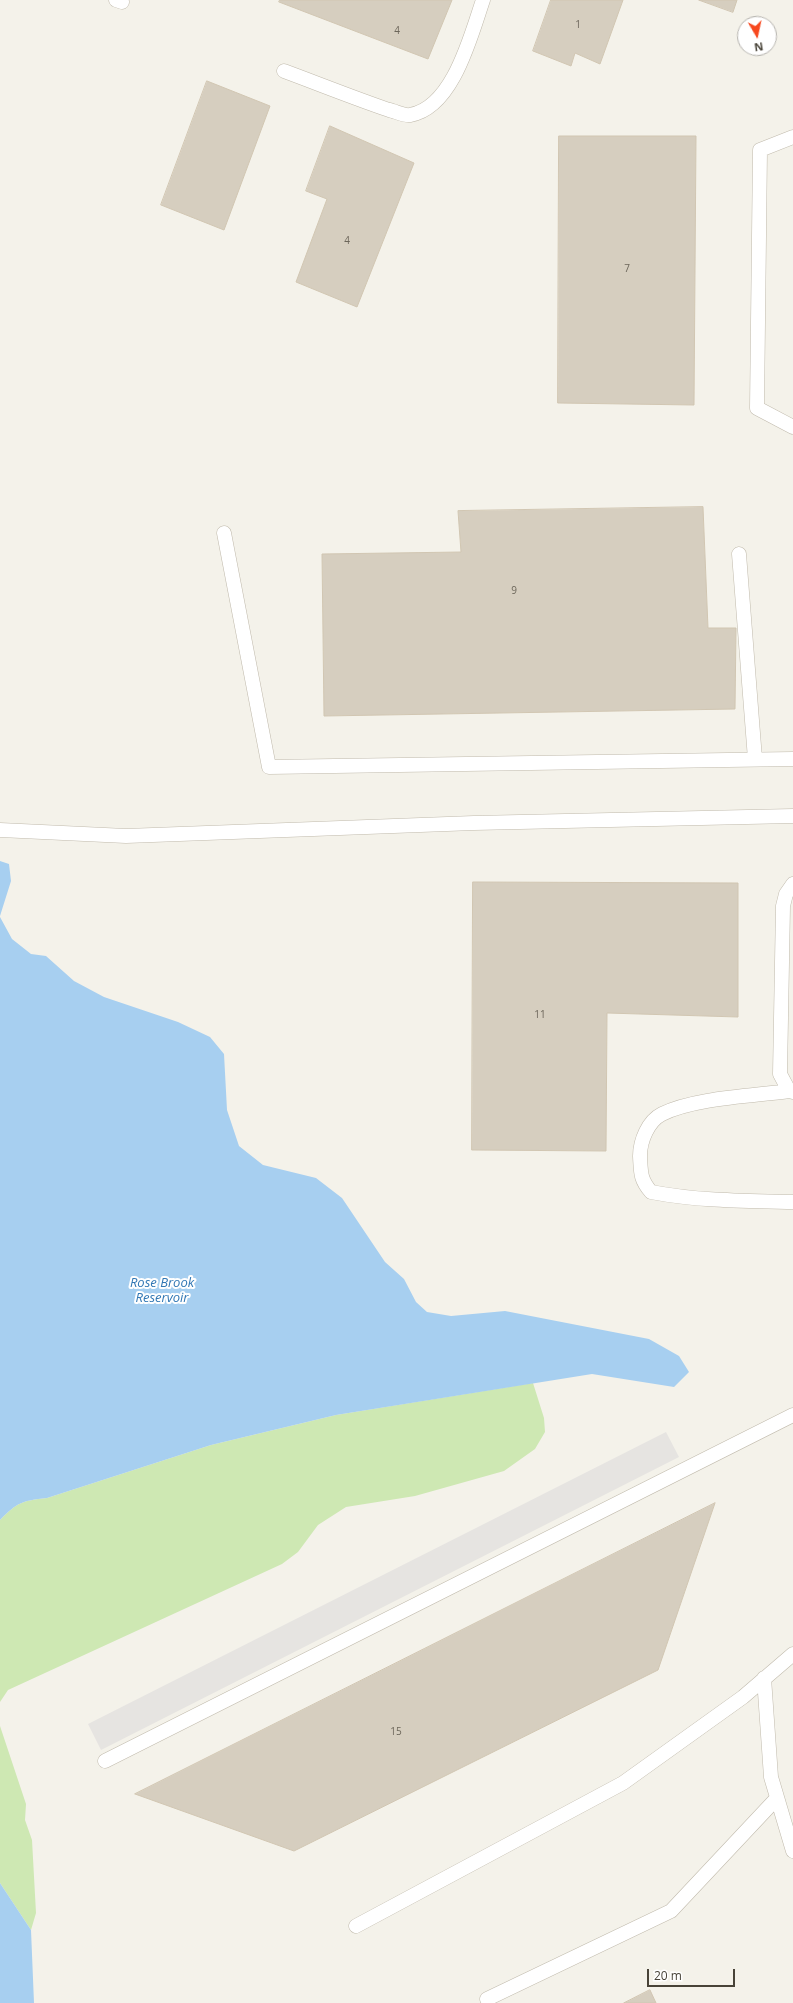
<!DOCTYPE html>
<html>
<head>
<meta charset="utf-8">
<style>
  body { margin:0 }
  #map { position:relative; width:793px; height:2003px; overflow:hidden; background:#f4f2ea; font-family:"Open Sans",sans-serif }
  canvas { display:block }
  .north { position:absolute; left:737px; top:16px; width:40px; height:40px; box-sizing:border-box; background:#fff; border:1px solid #b6b4af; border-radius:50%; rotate:171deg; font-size:11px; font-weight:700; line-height:16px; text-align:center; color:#484338 }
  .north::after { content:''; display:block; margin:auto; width:14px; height:18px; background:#f7481e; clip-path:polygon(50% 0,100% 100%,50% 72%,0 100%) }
  .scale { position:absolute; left:647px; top:1969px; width:88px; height:18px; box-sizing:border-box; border:2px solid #484338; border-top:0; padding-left:5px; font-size:12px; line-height:14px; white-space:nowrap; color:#484338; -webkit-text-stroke:3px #fff; paint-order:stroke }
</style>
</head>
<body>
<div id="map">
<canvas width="793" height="2003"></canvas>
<div class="north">N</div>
<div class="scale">20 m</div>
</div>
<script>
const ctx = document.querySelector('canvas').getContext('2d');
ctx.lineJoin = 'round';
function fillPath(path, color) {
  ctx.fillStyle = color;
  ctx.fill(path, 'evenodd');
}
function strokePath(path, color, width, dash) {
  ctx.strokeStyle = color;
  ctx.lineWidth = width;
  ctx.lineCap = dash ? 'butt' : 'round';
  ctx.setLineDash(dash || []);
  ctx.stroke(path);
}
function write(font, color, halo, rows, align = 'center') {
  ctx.font = font + ' "Open Sans",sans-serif';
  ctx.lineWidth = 4;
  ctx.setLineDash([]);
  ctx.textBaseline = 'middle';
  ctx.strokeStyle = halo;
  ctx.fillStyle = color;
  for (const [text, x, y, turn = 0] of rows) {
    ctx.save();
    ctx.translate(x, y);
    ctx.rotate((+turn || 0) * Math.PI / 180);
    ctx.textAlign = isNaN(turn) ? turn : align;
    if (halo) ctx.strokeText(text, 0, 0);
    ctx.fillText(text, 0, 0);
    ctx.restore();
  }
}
fillPath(new Path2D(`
  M533,1383L544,1418L545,1432L535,1449L504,1471L415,1496L346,1507L318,1525L298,1552L282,1564L8,1690L0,1702V1706V1520C18,1502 21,1501 47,1498L211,1445L336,1415Z
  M0,1726L26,1804L25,1820L32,1840L36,1913L31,1930L0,1883Z`), '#cee8b3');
fillPath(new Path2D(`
  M666,1432L679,1457L101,1750L88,1724Z`), '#e6e4e1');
fillPath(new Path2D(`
  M0,861L9,864L11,881L0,916Z
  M0,917L12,939L31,954L46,956L74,981L104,997L178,1022L210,1037L224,1054L227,1110L239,1146L263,1165L316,1178L342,1198L385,1262L404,1279L416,1302L427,1312L451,1316L505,1311L649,1339L679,1356L689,1372L674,1387L592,1374L336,1415L211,1445L47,1498C21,1501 18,1502 0,1520Z
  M0,1883L31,1930L34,2003H0Z`), '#a7cff0');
const building = new Path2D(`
  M280,0H452L428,59L279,2Z
  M551,0H623L600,64L575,53L571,66L533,51Z
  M699,0H737L733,12Z
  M207,81L270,106L224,230L161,205Z
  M330,126L414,163L357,307L296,282L327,199L306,191Z
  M559,136H696L694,405L558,403Z
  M703,507L708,628H736L735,709L324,716L322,554L461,552L458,511Z
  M473,882L738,883V1017L607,1013L606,1151L472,1150Z
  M715,1503L658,1670L294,1851L135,1794Z
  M650,1990L656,2003H624Z`);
fillPath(building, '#d6cebf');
strokePath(building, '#d1c6b2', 1);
const lane = new Path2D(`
  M116,0L122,2
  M284,71C319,84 354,98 389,110C395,111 404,116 410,115C453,108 471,35 483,0
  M793,137L760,150L757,408L793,427
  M224,533L269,767L793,759
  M739,554L755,759
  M0,830L126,836L474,823L793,816
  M793,884L786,894L783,906L780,1074L789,1091L793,1092
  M789,1091C752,1096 694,1098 662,1114C648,1121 640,1141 640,1156C641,1173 640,1179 651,1192C698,1201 746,1201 793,1202
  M764,1678L771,1777L793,1851
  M105,1761L793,1415
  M356,1926L623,1783L743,1697L793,1654
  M487,1999L671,1911L777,1798`);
strokePath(lane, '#c0baac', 15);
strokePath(lane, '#fff', 14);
write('10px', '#6c665a', null, [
  ["1",578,25],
  ["4",397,31],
  ["4",347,241],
  ["7",627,269],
  ["9",514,591],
  ["11",540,1015],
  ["15",396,1732]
]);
write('italic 13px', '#3177b4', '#fff', [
  ["Rose Brook",162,1283],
  ["Reservoir",162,1298]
]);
</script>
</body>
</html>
